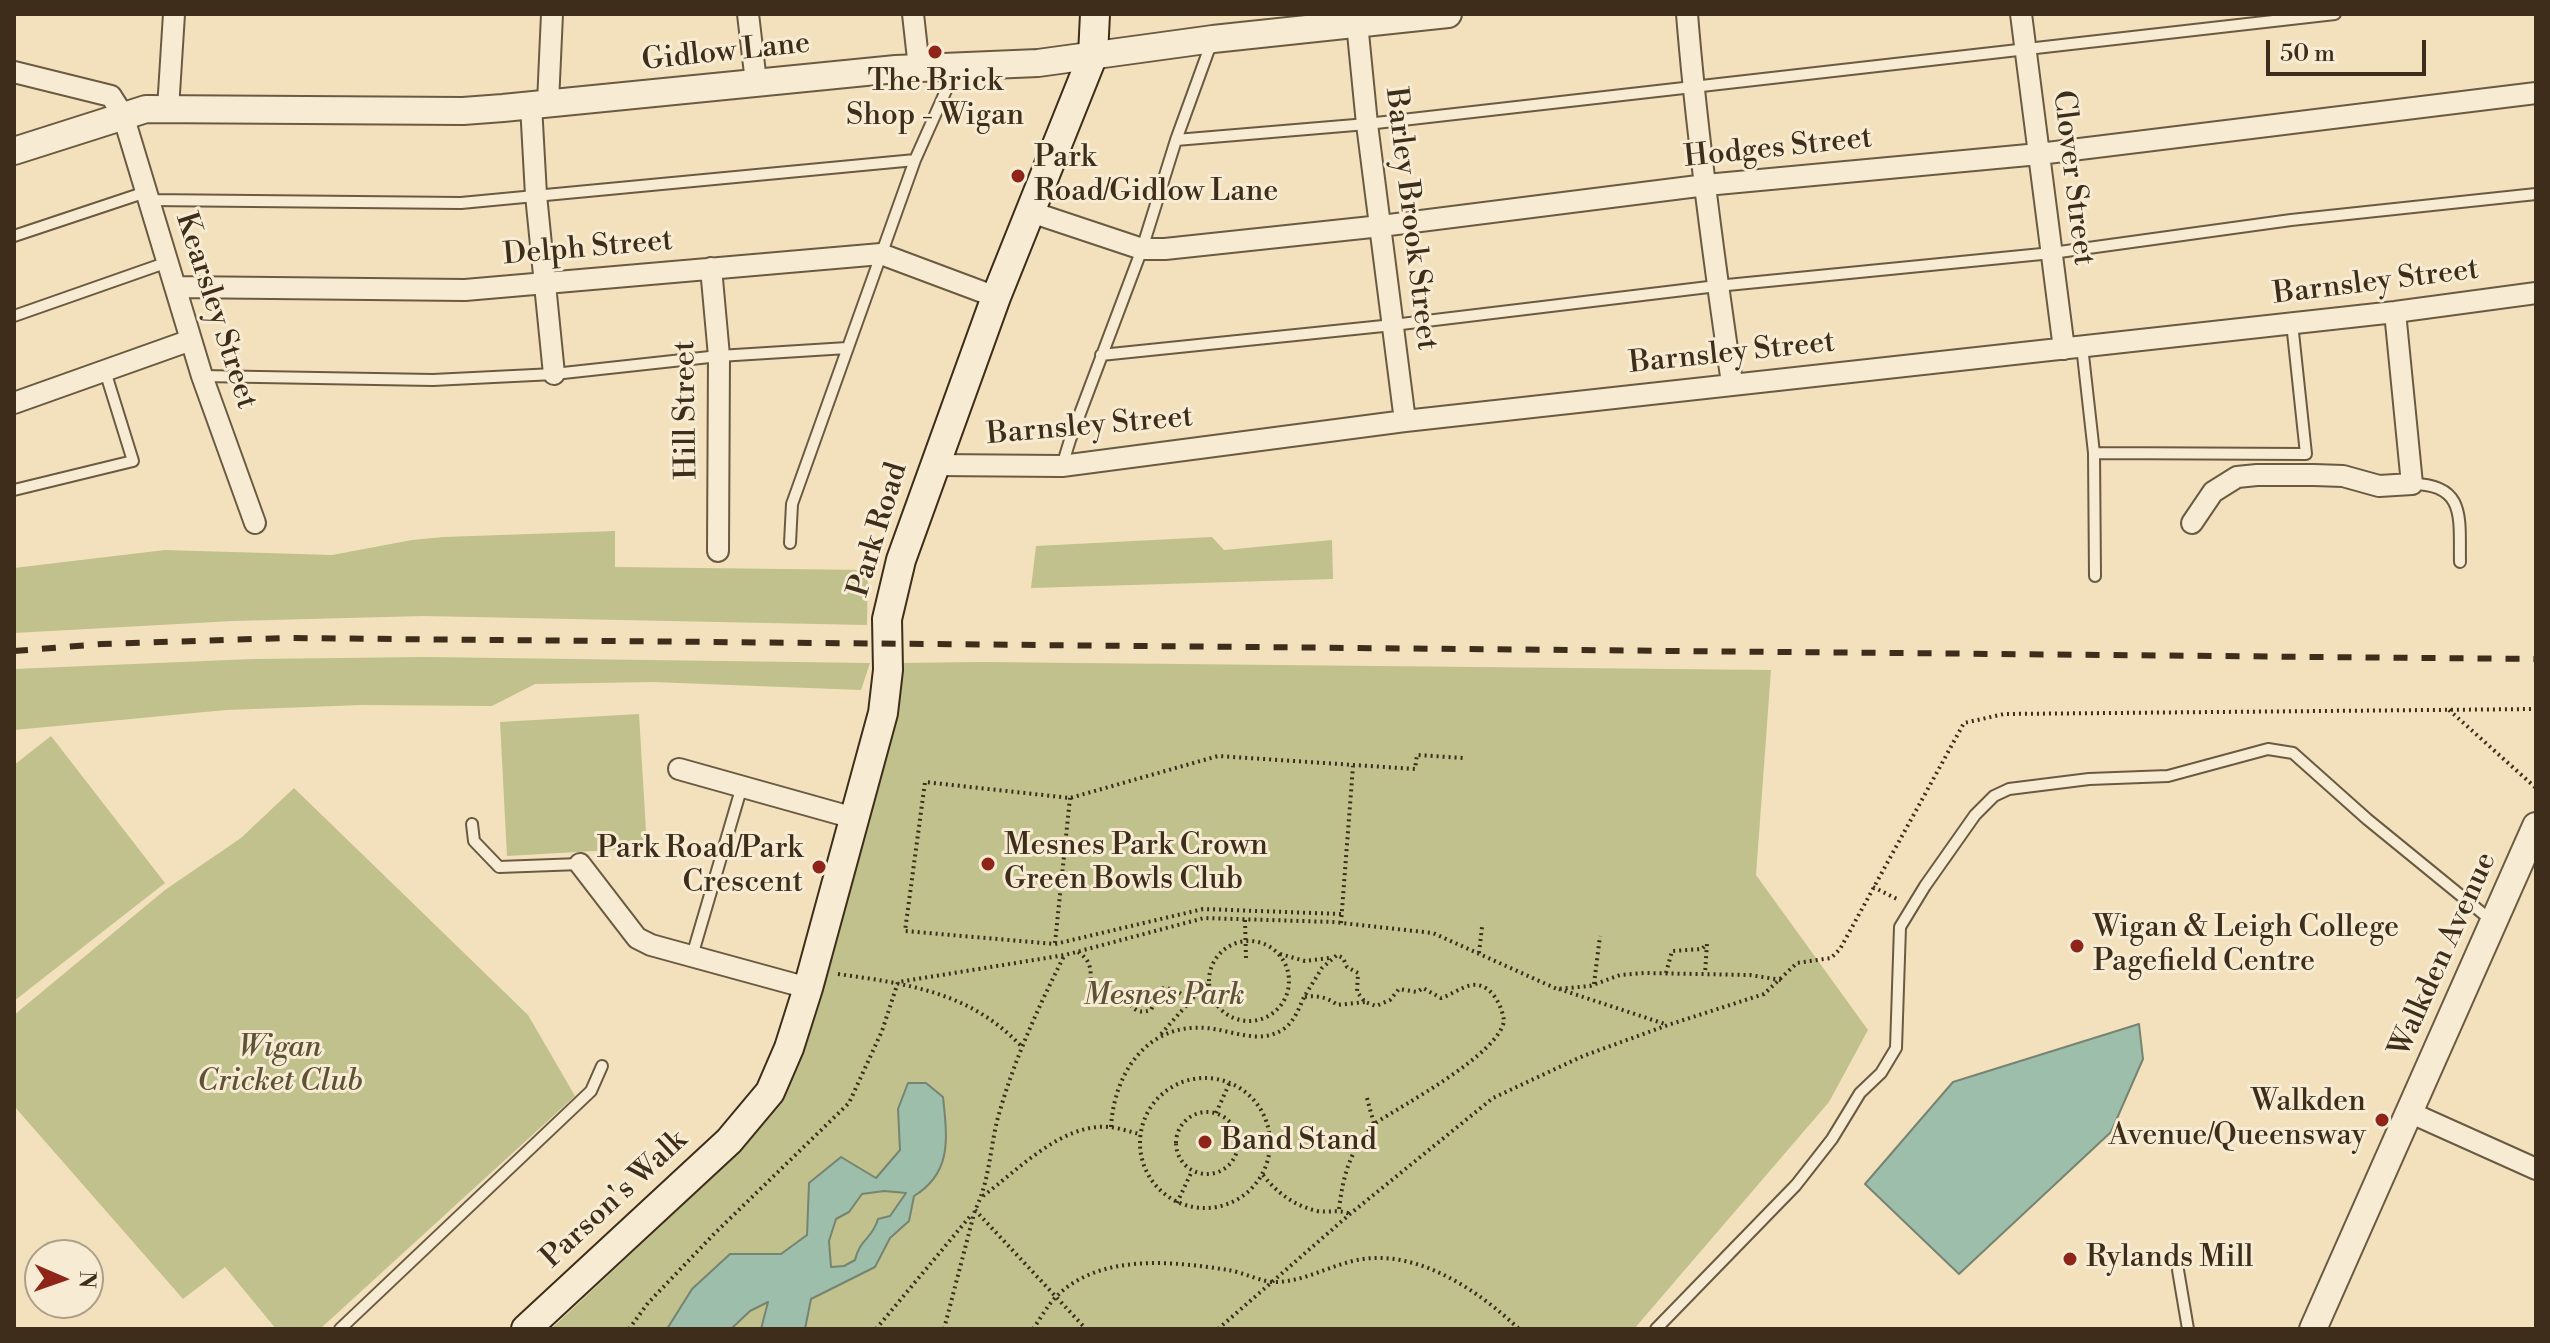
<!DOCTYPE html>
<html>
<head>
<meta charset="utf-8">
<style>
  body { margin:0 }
  #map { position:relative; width:2550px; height:1343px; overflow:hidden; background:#f2e1bc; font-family:"Libre Bodoni",serif }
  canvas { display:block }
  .frame { position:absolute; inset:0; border:16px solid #3d2d1a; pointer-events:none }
  .north { position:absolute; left:24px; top:1239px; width:80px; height:80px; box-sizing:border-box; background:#f7ecd3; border:2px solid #ada089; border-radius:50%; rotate:92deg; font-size:22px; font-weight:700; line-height:32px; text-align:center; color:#3d2d1a }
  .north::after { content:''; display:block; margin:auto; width:28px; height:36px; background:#8f2418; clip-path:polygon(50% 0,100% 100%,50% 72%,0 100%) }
  .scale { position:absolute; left:2266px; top:40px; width:160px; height:36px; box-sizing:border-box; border:4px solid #3d2d1a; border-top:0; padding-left:10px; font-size:24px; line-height:28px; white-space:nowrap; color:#3d2d1a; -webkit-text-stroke:6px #f7ecd3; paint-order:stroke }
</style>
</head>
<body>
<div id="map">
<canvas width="2550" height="1343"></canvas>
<div class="frame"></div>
<div class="north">N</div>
<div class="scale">50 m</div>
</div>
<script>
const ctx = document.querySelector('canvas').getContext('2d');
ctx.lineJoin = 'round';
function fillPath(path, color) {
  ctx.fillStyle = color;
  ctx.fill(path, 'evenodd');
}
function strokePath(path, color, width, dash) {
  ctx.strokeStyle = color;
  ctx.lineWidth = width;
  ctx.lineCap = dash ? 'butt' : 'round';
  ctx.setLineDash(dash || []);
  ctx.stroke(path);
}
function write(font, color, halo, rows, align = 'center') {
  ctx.font = font + ' "Libre Bodoni",serif';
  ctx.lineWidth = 6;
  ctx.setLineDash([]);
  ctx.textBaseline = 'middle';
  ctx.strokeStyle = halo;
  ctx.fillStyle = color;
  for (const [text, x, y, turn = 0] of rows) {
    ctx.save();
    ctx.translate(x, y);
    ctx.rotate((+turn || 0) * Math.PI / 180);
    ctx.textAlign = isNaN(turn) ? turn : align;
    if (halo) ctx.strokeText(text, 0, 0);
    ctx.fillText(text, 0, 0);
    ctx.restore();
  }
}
fillPath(new Path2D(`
  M615,531V567L868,570L867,625L423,616L233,621L14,633V568L165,550L332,555L412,540L444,537Z
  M1212,537L1224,550L1332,540L1333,579L1031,588L1036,546Z
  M426,657L870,663L861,690L653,682L535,684L492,706L362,705L226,710L14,730V669L253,659Z
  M983,662L1771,670L1756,875L1868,1030L1829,1102L1634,1329H551L733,1158L773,1109L896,663Z
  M639,714L647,848L507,856L500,722Z
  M51,736L165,883L14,1001V765Z
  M294,788L528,1015L575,1096L320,1329H276L225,1267L183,1299L14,1106V1015L165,890L241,838Z`), '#c0c18c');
const water = new Path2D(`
  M2139,1024L2143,1059L2111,1132L1959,1274L1865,1184L1953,1082Z
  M908,1083H926L943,1097C947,1137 953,1172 914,1196L909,1221L890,1238L875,1267L811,1299L805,1329H761L768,1302L750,1311L731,1329H667L692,1289L730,1254H781L807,1235L809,1183L841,1157L876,1178L900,1150L898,1109ZM884,1191L906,1193L890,1216L878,1219C872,1240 860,1238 855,1260L844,1266L831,1267L829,1241L836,1219L849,1212L862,1194Z`);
fillPath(water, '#9cbeab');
strokePath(water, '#768471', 2);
const service = new Path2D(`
  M1176,140L1367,124L2335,14
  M148,200L461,203L915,160
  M14,236L146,192
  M14,316L168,262
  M2082,346L2094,453L2095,576
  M1101,355L1393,325L1717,286L2052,253L2291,220L2536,194
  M202,376L433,380L554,374L719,356L847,348
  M2094,453L2306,454L2292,323
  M1062,466L1070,440L1142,249L1176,140L1212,41
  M2412,484C2467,484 2459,520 2460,562
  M14,490L133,461L105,371
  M790,543L792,504L915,160L956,68
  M472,824L474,841L499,867L580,864
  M692,956L742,786
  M2178,1270L2188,1329
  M340,1329L591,1091L602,1066
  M1656,1329L1796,1185L1832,1139L1860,1093L1881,1073L1896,1048L1900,927L1925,886L1975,815L1994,796L2009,789L2089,779L2168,776L2268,749L2293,753L2367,819L2492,921`);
const minor = new Path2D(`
  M748,14L756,82
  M913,14L919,68
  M1687,14C1697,138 1714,261 1732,383
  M2021,14L2064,349
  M1357,23L1367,124L1405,421
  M14,72L111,96L123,115L202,376L255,523
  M548,103L552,14
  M531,105L536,195L554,374
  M168,109L174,14
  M1031,212L1142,249H1165L1381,226L1706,185L2039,154L2536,93
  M711,268L719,356L718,551
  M176,287L465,290L881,254L996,297
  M14,403L191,340
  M935,465L1062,466L1405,421L2395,312L2536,293
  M2192,523L2213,492L2237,477L2257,475H2314L2343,476L2379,486L2412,484L2395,312
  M679,769L854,818
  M580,864L637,938L651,945L808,988
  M2409,1112L2536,1169`);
const tertiary = new Path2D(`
  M14,151L146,109L463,111L503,108L896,69L1038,63L1213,39L1448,14
  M2313,1329L2536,826`);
const secondary = new Path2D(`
  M526,1329L729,1141L770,1092L789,1048L808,988L883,713L888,670L887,619L901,560L996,297L1093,55L1095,14`);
strokePath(service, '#6a5a42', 14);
strokePath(minor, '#6a5a42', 24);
strokePath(tertiary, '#6a5a42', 30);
strokePath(secondary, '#3d2d1a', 32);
strokePath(new Path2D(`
  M2449,710L2536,788
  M1873,887L1899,900
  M1341,914L1203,909L1055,944L905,931L925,782L1070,798L1218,756L1415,769L1417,755L1464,758
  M1245,920L1246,959
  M1341,923L1353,766
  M1209 981a40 40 0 1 1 80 0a40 40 0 1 1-80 0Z
  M1055,943L1070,798
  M1078,952C1102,967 1081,987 1099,1005H1106L1121,997C1134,1004 1133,1016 1151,1010L1160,989C1173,986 1180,993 1190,1001
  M1479,953L1482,927
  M1280,954L1305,961L1329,958
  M1666,973L1672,951L1702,949L1707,944L1705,973
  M838,974C908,984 970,992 1021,1046
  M1594,984L1600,936
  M1559,989L1665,1024
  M1161,1034L1208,981
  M1140 1143a65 65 0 1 1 130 0a65 65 0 1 1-130 0Z
  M1367,1098L1374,1124
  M1176 1143a31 31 0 1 1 62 0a31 31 0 1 1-62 0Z
  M1216,1113L1230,1082
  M1111,1127C1114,1073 1147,1023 1206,1028C1232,1030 1261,1046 1285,1028C1295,1020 1299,1008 1304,997
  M1263,1175C1277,1193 1295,1206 1317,1211C1330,1213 1338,1209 1350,1214
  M983,1196C1018,1170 1062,1123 1109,1127C1120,1128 1130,1132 1140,1134
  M1177,1203L1192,1171
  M1339,1209C1343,1176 1350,1149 1374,1124C1404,1104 1498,1055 1504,1021C1502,1005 1491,983 1472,985C1461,987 1451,995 1441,998L1423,988L1417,992L1399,989L1390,1000L1376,1006L1365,1002L1357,992L1358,973L1347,967L1343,958L1337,955L1322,968L1304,997C1315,995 1328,997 1337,1005L1365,1002
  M975,1210L1086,1329
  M629,1329L648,1303L715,1233L849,1103L882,1031L898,982L1065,955L1204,918L1333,922L1433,933L1557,989L1590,986L1620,975L1644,973L1750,975L1781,980
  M876,1329L972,1214
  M944,1329L975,1210C989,1183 990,1150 997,1121C1013,1062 1037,1010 1064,956
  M1033,1329C1040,1319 1046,1308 1054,1299C1096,1253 1172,1261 1228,1270C1242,1272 1262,1282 1274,1282C1304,1282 1328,1266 1357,1260C1416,1248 1478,1290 1519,1329
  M1218,1329L1350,1214L1493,1098L1583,1056L1668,1025L1764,994L1797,963L1831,958L1840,949L1964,723L2004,714L2536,709`), '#3d2d1a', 4, [2, 4]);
strokePath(service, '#f7ecd3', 10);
strokePath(minor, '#f7ecd3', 20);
strokePath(tertiary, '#f7ecd3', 26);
strokePath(secondary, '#f7ecd3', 28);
strokePath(new Path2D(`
  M14,651L102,644L285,638L2536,659`), '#3d2d1a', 6, [14, 14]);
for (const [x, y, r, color] of [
  [935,52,8,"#8f2418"],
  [1018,176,8,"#8f2418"],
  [988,864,8,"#8f2418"],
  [819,867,8,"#8f2418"],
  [2077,946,8,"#8f2418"],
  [2382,1120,8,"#8f2418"],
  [1205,1142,8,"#8f2418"],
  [2070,1259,8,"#8f2418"]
]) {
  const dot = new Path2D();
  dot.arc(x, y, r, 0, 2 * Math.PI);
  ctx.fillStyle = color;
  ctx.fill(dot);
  strokePath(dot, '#f7ecd3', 3);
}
write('30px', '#3d2d1a', '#f7ecd3', [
  ["Gidlow Lane",726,53,-6],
  ["Hodges Street",1778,149,-6],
  ["Clover Street",2072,178,83],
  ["Barley Brook Street",1410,219,83],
  ["Delph Street",588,249,-5],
  ["Barnsley Street",2376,283,-7],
  ["Kearsley Street",215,311,72],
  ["Barnsley Street",1732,354,-6],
  ["Hill Street",687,410,-91],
  ["Barnsley Street",1090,427,-5],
  ["Park Road",879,530,-73],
  ["Walkden Avenue",2444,955,-66],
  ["Parson's Walk",615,1200,-43]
]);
write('30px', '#3d2d1a', '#f7ecd3', [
  ["The Brick",935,83,"center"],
  ["Shop - Wigan",935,117,"center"],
  ["Park",1034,159],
  ["Road/Gidlow Lane",1034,193],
  ["Mesnes Park Crown",1004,847],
  ["Green Bowls Club",1004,881],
  ["Park Road/Park",803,850,"right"],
  ["Crescent",803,884,"right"],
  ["Wigan & Leigh College",2093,929],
  ["Pagefield Centre",2093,963],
  ["Walkden",2366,1103,"right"],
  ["Avenue/Queensway",2366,1137,"right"],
  ["Band Stand",1221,1142],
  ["Rylands Mill",2086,1259]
], 'left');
write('italic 30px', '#5e5236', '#f7ecd3', [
  ["Mesnes Park",1164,997],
  ["Wigan",280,1049],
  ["Cricket Club",280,1083]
]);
</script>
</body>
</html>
